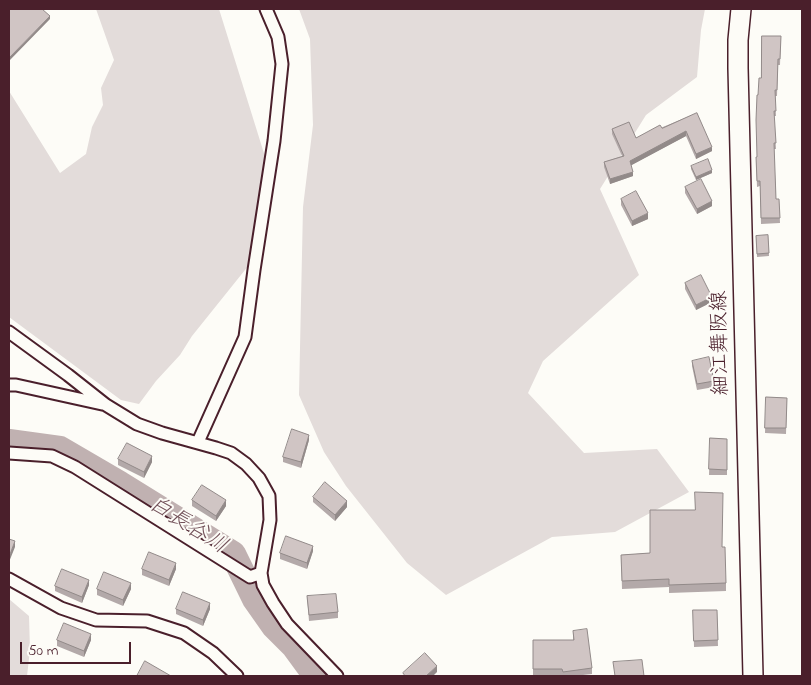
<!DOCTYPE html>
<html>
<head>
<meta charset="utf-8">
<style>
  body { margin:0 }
  #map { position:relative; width:811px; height:685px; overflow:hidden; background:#fdfcf7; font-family:"Indie Flower",sans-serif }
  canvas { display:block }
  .frame { position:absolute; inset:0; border:10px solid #4a1f2b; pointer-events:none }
  .scale { position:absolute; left:20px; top:642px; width:111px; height:22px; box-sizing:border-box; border:2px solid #4a1f2b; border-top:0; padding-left:6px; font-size:15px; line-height:18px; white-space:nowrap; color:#4a1f2b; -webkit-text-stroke:4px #fdfcf7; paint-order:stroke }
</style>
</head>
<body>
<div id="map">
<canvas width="811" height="685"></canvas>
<div class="frame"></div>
<div class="scale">50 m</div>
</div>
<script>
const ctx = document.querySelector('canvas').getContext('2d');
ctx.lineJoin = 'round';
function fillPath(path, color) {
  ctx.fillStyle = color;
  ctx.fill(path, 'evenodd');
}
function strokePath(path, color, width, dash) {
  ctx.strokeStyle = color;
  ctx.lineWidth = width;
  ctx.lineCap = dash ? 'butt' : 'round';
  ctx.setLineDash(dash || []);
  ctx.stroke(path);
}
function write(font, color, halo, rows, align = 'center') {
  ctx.font = font + ' "Indie Flower","Klee One",sans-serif';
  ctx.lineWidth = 4;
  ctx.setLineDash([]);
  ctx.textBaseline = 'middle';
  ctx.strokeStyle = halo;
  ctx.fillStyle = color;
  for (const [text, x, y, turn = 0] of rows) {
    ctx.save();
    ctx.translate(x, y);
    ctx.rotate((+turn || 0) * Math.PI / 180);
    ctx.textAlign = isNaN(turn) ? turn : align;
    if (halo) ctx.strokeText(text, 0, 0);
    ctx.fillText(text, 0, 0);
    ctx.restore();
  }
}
fillPath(new Path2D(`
  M96,9H219L267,163L253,260L192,336L180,355L156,381L139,404L121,400L9,317V91L60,173L86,154L92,127L103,105L101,88L114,60Z
  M299,9H705L701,30L697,77L646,115L600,189L639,275L543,361L528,393L584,453L657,449L689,492L615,532L552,537L446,595L407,563L346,486L324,452L299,395L303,207L313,125L310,39Z
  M9,599L29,616L30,650L27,676H9Z`), '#e3dcda');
strokePath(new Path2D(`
  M9,442L60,449L120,484L233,554L255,599L274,626L294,646L316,676`), '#c0b1b1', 26);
const street = new Path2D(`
  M9,332L68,375L106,405L137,424L162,433L216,448L231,453L246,464L259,478L269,496L270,520L261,573L263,585L273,603L287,624L337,676
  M9,385H16L102,404
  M198,442L245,337L254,270L274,141L282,64L278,37L266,9
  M9,453L52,456L75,467L250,577L261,573
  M9,579L61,608L96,620L147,621L184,633L213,653L237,676`);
const primary = new Path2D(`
  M741,9L738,40V68L753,676`);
strokePath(street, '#4a1f2b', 15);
strokePath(primary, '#4a1f2b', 22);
strokePath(street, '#fdfcf7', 11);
strokePath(primary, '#fdfcf7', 19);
fillPath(new Path2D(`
  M781,36L780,65H778L777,96H775L776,116H774L776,149H774L776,199H779L780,223L761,224L760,186L757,187L756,162L757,157L758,95Z
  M697,113L712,151L696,159L686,136L631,165L633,176L610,184L604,167V162L622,156L612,134V129L636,138Z
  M691,166L712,173L696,180L691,169Z
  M685,187L712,206L697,214L685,193Z
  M621,199L648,219L632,226L621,205Z
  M768,235L769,256L757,257L756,236Z
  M685,283L712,302L696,310L685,289Z
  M692,361L714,381V387L697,390L692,366Z
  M766,397L787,398L786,434L765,433Z
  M710,438L727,439V475H709Z
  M309,440L301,468L283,462V457Z
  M118,459L152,462L144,478L118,465Z
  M313,497L347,507L335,521L313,502Z
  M192,500L226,506L216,521L192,506Z
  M722,547L726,583V591L669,593V587L622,589L621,555L650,553Z
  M313,551L307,569L280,559V553Z
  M142,569H176L169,586L142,575Z
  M89,585L82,603L55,591V586Z
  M97,589H131L123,606L97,595Z
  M307,596L338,612V618L309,621Z
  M176,609H210L203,626L176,614Z
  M693,610H717L718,646L694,647Z
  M573,631L592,668V674L574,676H563L562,675H533V640H573Z
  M57,640H91L84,657L57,646Z`), '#b3a9a9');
fillPath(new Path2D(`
  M50,16V19L10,60V57Z
  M686,131V136L630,166V161Z
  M712,147V151L696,159V154Z
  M712,170V173L696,180V177Z
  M633,172V176L610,184V179Z
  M712,201V206L697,214V209Z
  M648,213V219L632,226V221Z
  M712,297V302L696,310V305Z
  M309,435V440L301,468V462Z
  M152,456V462L144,478V472Z
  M226,500V506L216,521V516Z
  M347,501V507L335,521V515Z
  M15,541V547L9,562V557Z
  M313,546V551L307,569V563Z
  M176,563V569L169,586V580Z
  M89,580V585L82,603V597Z
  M131,583V589L123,606V600Z
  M210,603V609L203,626V620Z
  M91,634V640L84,657V651Z
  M437,666V672L433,676H426Z`), '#928a89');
const building = new Path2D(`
  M9,9H42L50,16L10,57L9,56Z
  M762,36H781L780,59H778L777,90H775L776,111H774L776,143H774L776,199H779L780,218H761L760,181H757L756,157H757L756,120L757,95H758L759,78H761Z
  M697,113L712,147L696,154L686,131L630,161L633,172L610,179L604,162L624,156L612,129L629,122L636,138L660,125L662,128Z
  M708,159L712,170L696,177L691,166Z
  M701,179L712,201L697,209L685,187Z
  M636,191L648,213L632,221L621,199Z
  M768,235L769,253L757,254L756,236Z
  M701,275L712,297L696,305L685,283Z
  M709,357L714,381L697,384L692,361Z
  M766,397L787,398L786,428H765Z
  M292,429L309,435L301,462L283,457Z
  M710,438L727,439V470L709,469Z
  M127,443L152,456L144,472L118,459Z
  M325,482L347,501L335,515L313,497Z
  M202,485L226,500L216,516L192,500Z
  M695,492L723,493L722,547H725L726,583L669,585V579L622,581L621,555L650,553V510H695Z
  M286,536L313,546L307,563L280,553Z
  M9,539L15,541L9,557Z
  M149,552L176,563L169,580L142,569Z
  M62,569L89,580L82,597L55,586Z
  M104,572L131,583L123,600L97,589Z
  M183,592L210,603L203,620L176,609Z
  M336,594L338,612L309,615L307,596Z
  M693,610H717L718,640L694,641Z
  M64,623L91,634L84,651L57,640Z
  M587,629L592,668L563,672L562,669H533V640H574L573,631Z
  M425,653L437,666L426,676H405L403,673Z
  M642,660L644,676H615L613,662Z
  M145,661L171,676H137Z`);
fillPath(building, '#d0c5c4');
strokePath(building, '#928a89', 1);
write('21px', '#4a1f2b', '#fdfcf7', [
  ["細江舞阪線",722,343,-91]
]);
write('italic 22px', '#73525a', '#fdfcf7', [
  ["白長谷川",187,527,32]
]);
</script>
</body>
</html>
